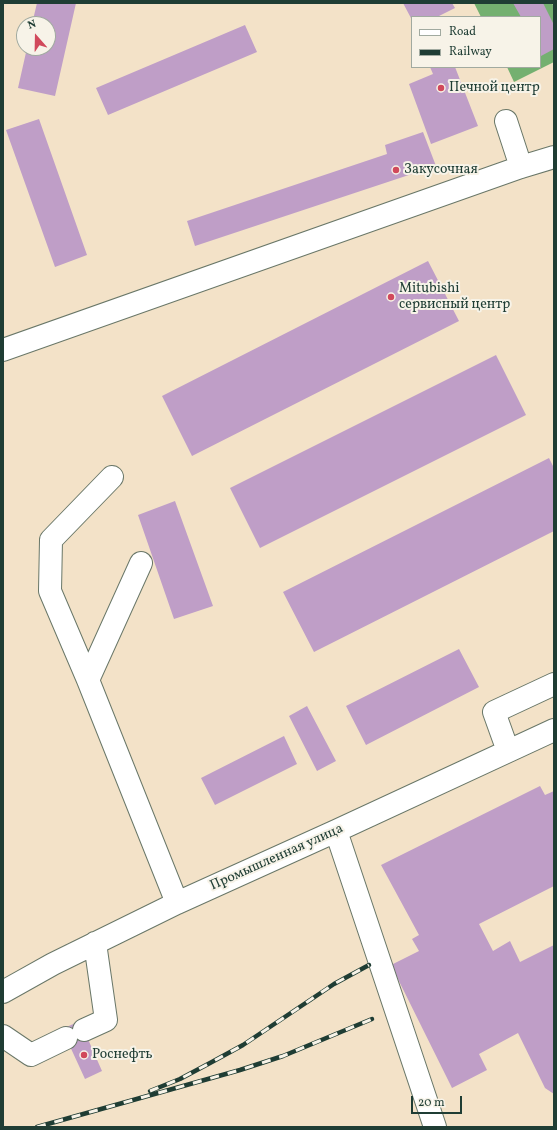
<!DOCTYPE html>
<html>
<head>
<meta charset="utf-8">
<style>
  body { margin:0 }
  #map { position:relative; width:557px; height:1130px; overflow:hidden; background:#f3e2c8; font-family:Vollkorn,serif }
  canvas { display:block }
  .frame { position:absolute; inset:0; border:4px solid #1f3d34; pointer-events:none }
  .legend { position:absolute; left:411px; top:16px; width:130px; height:52px; box-sizing:border-box; background:#f7f3e8; border:1px solid #a1aaa0; margin:0; padding:5px 7px; list-style:none; font-size:12px; color:#1f3d34 }
  .legend li { display:flex; align-items:center; gap:8px; height:20px }
  .legend b { width:20px; border:1px solid #a1aaa0 }
  .north { position:absolute; left:16px; top:16px; width:40px; height:40px; box-sizing:border-box; background:#f7f3e8; border:1px solid #a1aaa0; border-radius:50%; rotate:340deg; font-size:11px; font-weight:700; line-height:16px; text-align:center; color:#1f3d34 }
  .north::after { content:''; display:block; margin:auto; width:14px; height:18px; background:#d1495b; clip-path:polygon(50% 0,100% 100%,50% 72%,0 100%) }
  .scale { position:absolute; left:411px; top:1096px; width:51px; height:18px; box-sizing:border-box; border:2px solid #1f3d34; border-top:0; padding-left:5px; font-size:12px; line-height:14px; white-space:nowrap; color:#1f3d34; -webkit-text-stroke:3px #f7f3e8; paint-order:stroke }
</style>
</head>
<body>
<div id="map">
<canvas width="557" height="1130"></canvas>
<div class="frame"></div>
<ul class="legend">
<li><b style="height:5px;background:#fff"></b>Road</li>
<li><b style="height:5px;background:#1f3d34"></b>Railway</li>
</ul>
<div class="north">N</div>
<div class="scale">20 m</div>
</div>
<script>
const ctx = document.querySelector('canvas').getContext('2d');
ctx.lineJoin = 'round';
function fillPath(path, color) {
  ctx.fillStyle = color;
  ctx.fill(path, 'evenodd');
}
function strokePath(path, color, width, dash) {
  ctx.strokeStyle = color;
  ctx.lineWidth = width;
  ctx.lineCap = dash ? 'butt' : 'round';
  ctx.setLineDash(dash || []);
  ctx.stroke(path);
}
function write(font, color, halo, rows, align = 'center') {
  ctx.font = font + ' Vollkorn,serif';
  ctx.lineWidth = 4;
  ctx.setLineDash([]);
  ctx.textBaseline = 'middle';
  ctx.strokeStyle = halo;
  ctx.fillStyle = color;
  for (const [text, x, y, turn = 0] of rows) {
    ctx.save();
    ctx.translate(x, y);
    ctx.rotate((+turn || 0) * Math.PI / 180);
    ctx.textAlign = isNaN(turn) ? turn : align;
    if (halo) ctx.strokeText(text, 0, 0);
    ctx.fillText(text, 0, 0);
    ctx.restore();
  }
}
fillPath(new Path2D(`
  M474,3H552L554,7V62L514,82L507,67H540V17H481Z`), '#74b070');
fillPath(new Path2D(`
  M37,3H76L55,96L18,88L27,48H48V24H32Z
  M403,3H452L455,8L437,17H412V20Z
  M513,3H543L554,25V49L541,56L540,17H521Z
  M245,25L257,52L108,115L96,88Z
  M430,67H455L478,126L431,144L409,84L433,74Z
  M39,119L87,255L55,267L6,130Z
  M423,132L436,166L195,246L187,221L387,154L385,145Z
  M428,261L459,321L192,456L162,396Z
  M496,355L526,415L260,548L230,488Z
  M549,458L554,468V531L314,652L283,592Z
  M175,501L213,606L174,619L138,515Z
  M459,649L479,687L366,745L346,706Z
  M307,706L336,761L317,771L289,716Z
  M284,736L297,764L215,805L201,778Z
  M540,786L545,795L554,791V886L479,924L493,951L510,941L520,962L554,945V1094L545,1088L518,1033L479,1054L487,1070L452,1088L391,965L419,951L412,939L419,935L381,865Z
  M80,1021L102,1071L85,1079L62,1029Z`), '#bf9ec7');
const minor = new Path2D(`
  M506,121L521,167
  M3,350L521,167L554,157
  M112,477L51,540L50,591L88,680L177,903
  M88,680L141,563
  M508,751L494,712L554,684
  M336,831L435,1127
  M3,992L53,964L177,903L336,831L554,730
  M84,1030L106,1020L95,943
  M3,1036L31,1055L66,1038`);
strokePath(minor, '#697768', 24);
strokePath(minor, '#fff', 22);
const rail = new Path2D(`
  M150,1091L180,1079L210,1063L243,1045L334,984L369,965
  M37,1127L240,1070L283,1056L372,1019`);
strokePath(rail, '#1f3d34', 4.5);
strokePath(rail, '#f7f3e8', 3, [9]);
for (const [x, y, r, color] of [
  [441,88,4,"#d1495b"],
  [396,170,4,"#d1495b"],
  [391,297,4,"#d1495b"],
  [84,1055,4,"#d1495b"]
]) {
  const dot = new Path2D();
  dot.arc(x, y, r, 0, 2 * Math.PI);
  ctx.fillStyle = color;
  ctx.fill(dot);
  strokePath(dot, '#f7f3e8', 1.5);
}
write('14px', '#1f3d34', '#f7f3e8', [
  ["Печной центр",449,88],
  ["Закусочная",404,170],
  ["Mitubishi",399,289],
  ["сервисный центр",399,305],
  ["Роснефть",92,1055]
], 'left');
write('14px', '#1f3d34', '#f7f3e8', [
  ["Промышленная улица",277,858,-24]
]);
</script>
</body>
</html>
